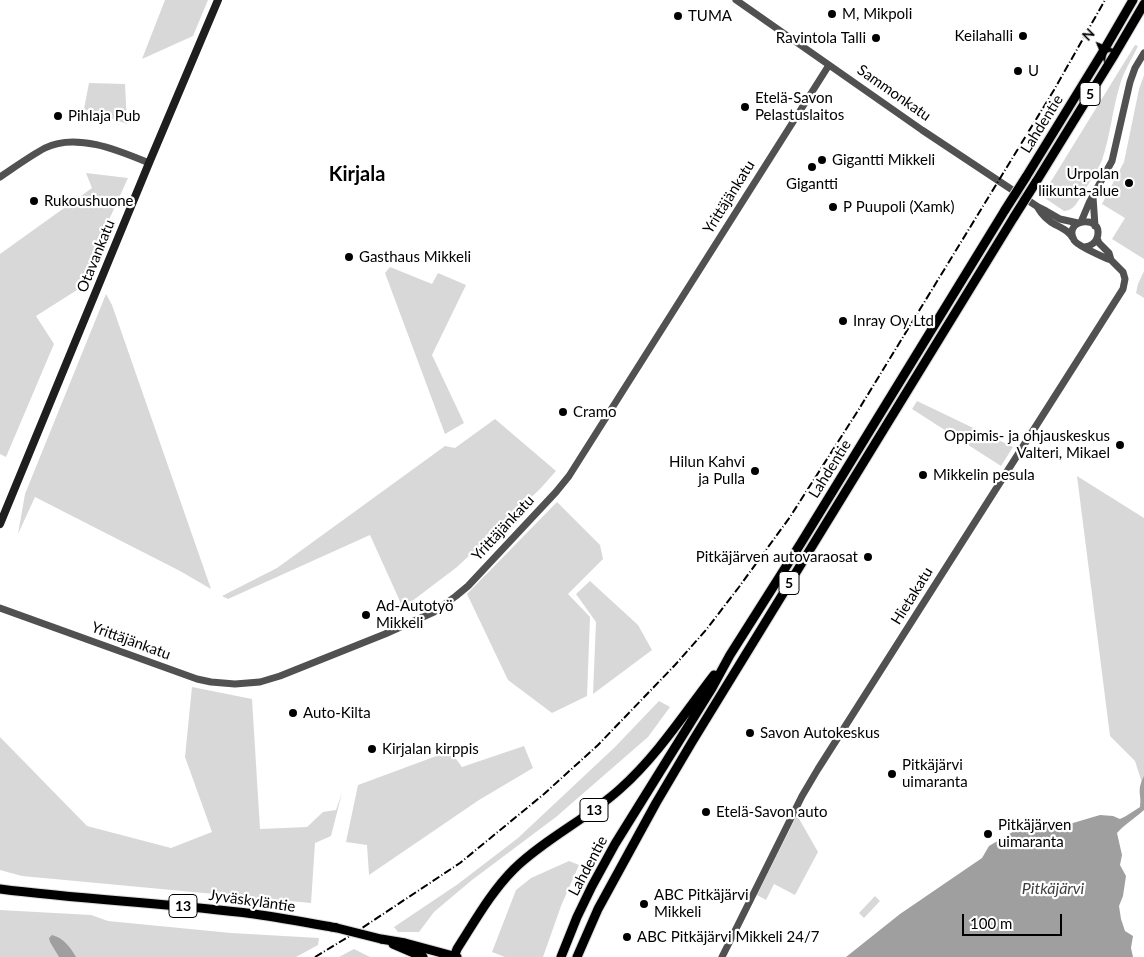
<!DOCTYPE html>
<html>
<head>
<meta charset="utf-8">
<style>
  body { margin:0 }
  #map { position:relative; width:1144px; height:957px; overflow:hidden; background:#fff; font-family:Lato,sans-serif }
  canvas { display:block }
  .north { position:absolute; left:1074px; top:20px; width:50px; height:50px; -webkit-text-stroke:4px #fff; paint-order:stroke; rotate:315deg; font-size:14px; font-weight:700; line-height:20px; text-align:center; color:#000 }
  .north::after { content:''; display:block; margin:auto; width:18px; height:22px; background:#000; clip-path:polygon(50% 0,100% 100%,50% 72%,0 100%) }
  .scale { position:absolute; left:962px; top:914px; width:100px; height:22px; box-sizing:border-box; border:2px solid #000; border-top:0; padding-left:6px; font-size:15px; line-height:18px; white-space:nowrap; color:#000; -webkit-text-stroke:4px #fff; paint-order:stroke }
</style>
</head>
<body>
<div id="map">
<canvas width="1144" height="957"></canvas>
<div class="north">N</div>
<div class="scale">100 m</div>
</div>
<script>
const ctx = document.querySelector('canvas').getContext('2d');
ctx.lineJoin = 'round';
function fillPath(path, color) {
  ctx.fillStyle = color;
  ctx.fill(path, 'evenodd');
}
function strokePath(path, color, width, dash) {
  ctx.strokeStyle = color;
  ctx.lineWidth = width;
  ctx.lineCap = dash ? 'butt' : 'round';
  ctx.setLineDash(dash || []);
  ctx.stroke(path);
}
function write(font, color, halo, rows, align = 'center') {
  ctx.font = font + ' Lato,sans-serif';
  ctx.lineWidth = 4.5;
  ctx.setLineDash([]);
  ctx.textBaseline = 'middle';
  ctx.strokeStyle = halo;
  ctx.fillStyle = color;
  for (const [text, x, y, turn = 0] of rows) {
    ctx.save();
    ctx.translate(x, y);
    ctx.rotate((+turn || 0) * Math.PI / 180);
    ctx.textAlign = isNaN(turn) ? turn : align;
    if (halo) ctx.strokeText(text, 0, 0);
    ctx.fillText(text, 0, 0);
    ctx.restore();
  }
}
fillPath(new Path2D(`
  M165,0H208L193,36L142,59Z
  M1135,45L1138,46C1131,61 1123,72 1119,88C1112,112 1110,137 1102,160C1097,172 1089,183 1082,194C1078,201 1074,211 1064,211L1042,196Z
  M1144,75V259L1112,239L1125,218L1102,204L1124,162L1139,89Z
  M89,83L125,84L127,124L84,109Z
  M86,173L128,178L77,290L36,316L54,344L6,457L0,454V254L92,188Z
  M390,267L432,284L438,273L466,285L432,355L464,423L445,434L385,273Z
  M1144,271V298L1136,293L1138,284Z
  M106,294L112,305L211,589L180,571L35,497L18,534L25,494Z
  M917,401L1013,447L1001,466L912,409Z
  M495,419L556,471L540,489L457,567L403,608L370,535L228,599L222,596L277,568L445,446L455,448Z
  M1077,476L1144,518V789L1135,761L1110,736Z
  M557,502L600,545L603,559L568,594L590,617L587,696L552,713L508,680L467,594Z
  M590,581L638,625L652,650L593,694L596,622L576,594Z
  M192,687L252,699L260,829L307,827L323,812L336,810L342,793L331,836L315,843L311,903L22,876L0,870V737L87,826L171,848L212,832L185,757Z
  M659,701L670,707L648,737L556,817L472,880L434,912L419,932H398L394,927L458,884L518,838L615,747Z
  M524,746L533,768L479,800L369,875L367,845L346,842L358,785L450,751L462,767Z
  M797,815L818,852L795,895L774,884L766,900L757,895Z
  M569,861L579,865L561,906L543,957H505L492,952L516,890L531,878Z
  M875,896L880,901L864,918L859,913Z
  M0,910L91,915L108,921L231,933L319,938L318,945L296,957H0Z
  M354,949L370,957H339Z`), '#d8d8d8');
fillPath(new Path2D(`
  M1144,776V810C1135,818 1125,824 1117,833L1122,855L1120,865L1126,876L1123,896L1119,906L1121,919L1125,931L1133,936L1131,948L1133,957H846L900,914L982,858L989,846L1021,827L1050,821L1073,823L1100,815L1113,816L1120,819L1126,816L1140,807C1142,793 1136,792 1144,776Z
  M52,935C64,938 70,947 76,957H59L50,942L49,938Z`), '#9f9f9f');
const trunk = new Path2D(`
  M1026,177L1104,50L1133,0
  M1036,182L1113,57L1144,4
  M0,889C84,900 170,903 254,914C282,918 309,923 337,928
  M381,939L405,943L457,957
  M393,944L423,957
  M454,957L457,949C475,921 491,892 514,869C546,838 587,819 620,789C657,756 684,714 714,675
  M561,957L577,917L592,886L615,844L712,688L730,655L801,543L1005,210
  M577,957L598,909L656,803L692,742L1014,217`);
strokePath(trunk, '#dbdbdb', 11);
strokePath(new Path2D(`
  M736,0L922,130L1038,207L1046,211L1060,219L1078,223
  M0,177C15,167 30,156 45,148C76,132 120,151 149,163
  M1093,197L1095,226
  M1038,208C1042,215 1048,221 1056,225C1063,229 1068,230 1072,237
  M1081,222L1089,203L1112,161L1130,82L1135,68L1144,53
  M1085,247C1090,246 1095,244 1097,238C1105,214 1062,218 1074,240C1076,245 1105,258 1111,260
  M0,608L197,679L211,682L235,684L260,682L280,676L385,634L434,612L456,596L468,586L556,492L569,476L829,65
  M722,957L802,796L818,769L1123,289L1125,279L1123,272L1111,260L1109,253L1099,243L1097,238`), '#515151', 7);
strokePath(new Path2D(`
  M0,524L149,163L218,0`), '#1e1e1e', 8);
strokePath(trunk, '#000', 9);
strokePath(new Path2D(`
  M315,957L353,934L460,863L544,794L598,745L675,665L706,630L739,587L790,517L859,409L1054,90L1105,0`), '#000', 2, [8, 2.5, 1, 2.5]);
const trunkBridge = new Path2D(`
  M1005,210L1026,177
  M1014,217L1036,182
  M337,928L381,939`);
strokePath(trunkBridge, '#dbdbdb', 11, []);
strokePath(trunkBridge, '#000', 9);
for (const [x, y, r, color] of [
  [832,14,5,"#000"],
  [678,16,5,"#000"],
  [1023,36,5,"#000"],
  [876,38,5,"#000"],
  [1018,71,5,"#000"],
  [745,107,5,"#000"],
  [58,116,5,"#000"],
  [822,160,5,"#000"],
  [812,167,5,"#000"],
  [1129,183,5,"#000"],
  [34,201,5,"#000"],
  [833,207,5,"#000"],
  [349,257,5,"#000"],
  [843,321,5,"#000"],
  [563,412,5,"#000"],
  [1120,445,5,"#000"],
  [755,471,5,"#000"],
  [923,475,5,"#000"],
  [868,557,5,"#000"],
  [366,615,5,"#000"],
  [293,713,5,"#000"],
  [750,733,5,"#000"],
  [372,749,5,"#000"],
  [892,774,5,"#000"],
  [706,812,5,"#000"],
  [988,834,5,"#000"],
  [644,904,5,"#000"],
  [627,937,5,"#000"]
]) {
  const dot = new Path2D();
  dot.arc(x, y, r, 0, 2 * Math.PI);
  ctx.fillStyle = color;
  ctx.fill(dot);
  strokePath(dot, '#fff', 2);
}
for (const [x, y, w] of [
  [1090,94,20],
  [789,583,20],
  [594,810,28],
  [183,906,28]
]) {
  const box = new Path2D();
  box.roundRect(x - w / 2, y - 11.5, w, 23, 4);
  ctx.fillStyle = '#fff';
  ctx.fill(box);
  strokePath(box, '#000', 1);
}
write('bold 14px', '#000', null, [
  ["5",1090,94],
  ["5",789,583],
  ["13",594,810],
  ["13",183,906]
]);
write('15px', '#000', '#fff', [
  ["M, Mikpoli",842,14],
  ["TUMA",688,16],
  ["Keilahalli",1013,36,"right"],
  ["Ravintola Talli",866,38,"right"],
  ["U",1028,71],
  ["Etelä-Savon",755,98],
  ["Pelastuslaitos",755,115],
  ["Pihlaja Pub",68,116],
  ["Gigantti Mikkeli",832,160],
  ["Urpolan",1119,174,"right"],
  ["liikunta-alue",1119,191,"right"],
  ["Gigantti",812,184,"center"],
  ["Rukoushuone",44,201],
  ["P Puupoli (Xamk)",843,207],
  ["Gasthaus Mikkeli",359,257],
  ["Inray Oy Ltd",853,321],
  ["Cramo",573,412],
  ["Oppimis- ja ohjauskeskus",1110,436,"right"],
  ["Valteri, Mikael",1110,453,"right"],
  ["Hilun Kahvi",745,462,"right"],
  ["ja Pulla",745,479,"right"],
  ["Mikkelin pesula",933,475],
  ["Pitkäjärven autovaraosat",858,557,"right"],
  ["Ad-Autotyö",376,606],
  ["Mikkeli",376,623],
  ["Auto-Kilta",303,713],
  ["Savon Autokeskus",760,733],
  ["Kirjalan kirppis",382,749],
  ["Pitkäjärvi",902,765],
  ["uimaranta",902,782],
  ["Etelä-Savon auto",716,812],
  ["Pitkäjärven",998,825],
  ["uimaranta",998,842],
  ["ABC Pitkäjärvi",654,895],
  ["Mikkeli",654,912],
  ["ABC Pitkäjärvi Mikkeli 24/7",637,937]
], 'left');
write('15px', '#000', '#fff', [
  ["Sammonkatu",894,93,35],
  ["Lahdentie",1042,124,-58],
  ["Yrittäjänkatu",729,197,-58],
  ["Otavankatu",96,256,-68],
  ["Lahdentie",830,469,-58],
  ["Yrittäjänkatu",503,528,-47],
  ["Hietakatu",912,596,-58],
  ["Yrittäjänkatu",131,641,20],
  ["Lahdentie",588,866,-62],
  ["Jyväskyläntie",252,901,8]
]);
write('italic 16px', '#404040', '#fff', [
  ["Pitkäjärvi",1053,889]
]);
write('bold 20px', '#000', '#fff', [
  ["Kirjala",357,175]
]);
</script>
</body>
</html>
